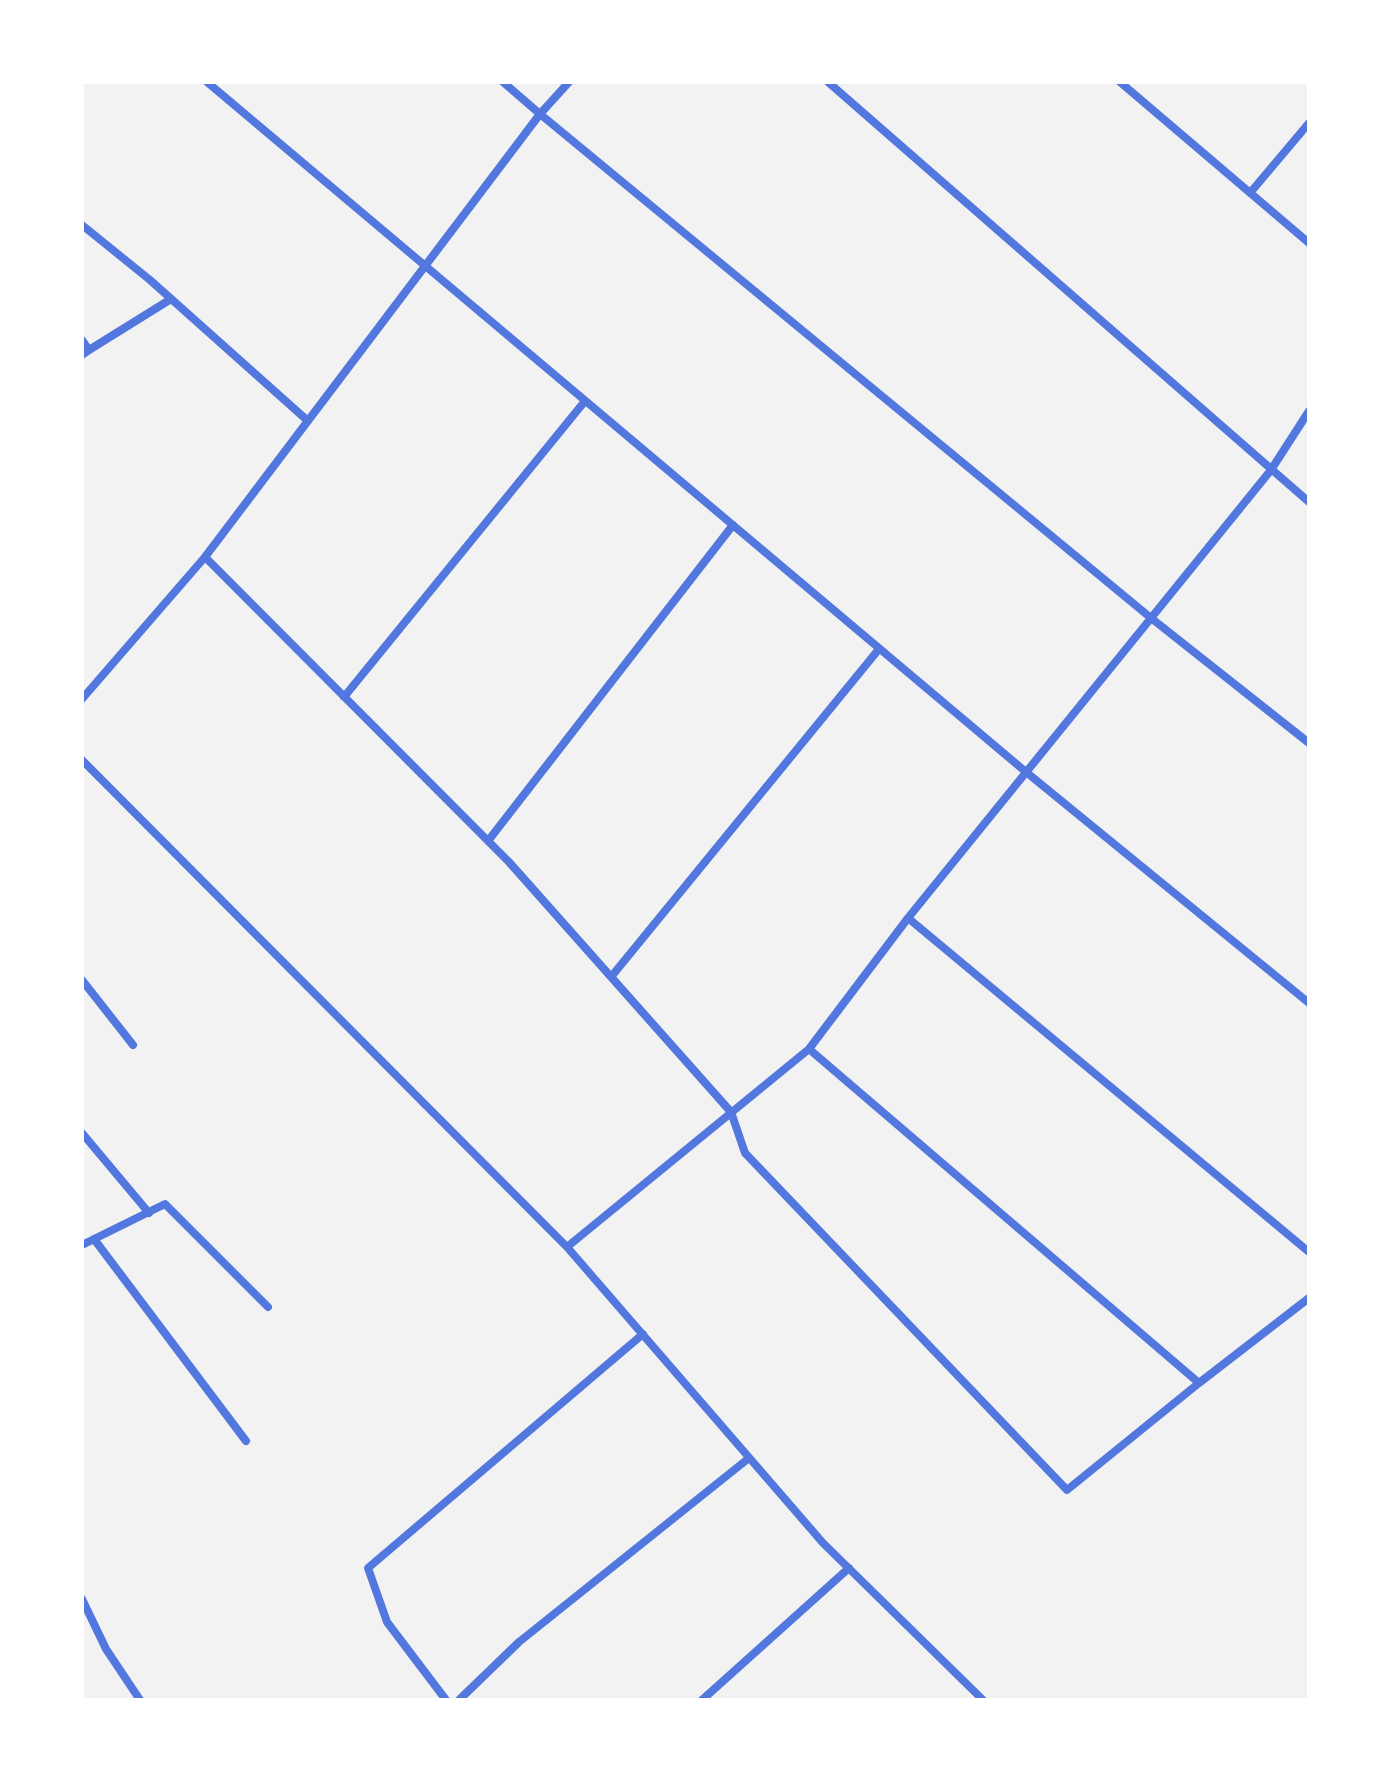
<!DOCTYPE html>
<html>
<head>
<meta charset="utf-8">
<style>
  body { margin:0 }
  #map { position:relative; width:1391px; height:1782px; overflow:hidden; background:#f2f2f2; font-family:Roboto,sans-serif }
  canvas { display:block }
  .frame { position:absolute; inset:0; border:84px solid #fff; pointer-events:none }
</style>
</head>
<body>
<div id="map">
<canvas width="1391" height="1782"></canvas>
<div class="frame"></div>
</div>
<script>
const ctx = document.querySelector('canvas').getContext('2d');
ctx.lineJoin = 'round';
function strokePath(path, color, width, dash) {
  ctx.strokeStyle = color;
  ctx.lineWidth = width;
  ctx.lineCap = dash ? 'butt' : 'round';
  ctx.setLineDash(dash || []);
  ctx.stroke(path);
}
strokePath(new Path2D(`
  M207,82L1026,772L1309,1003
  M503,82L540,114L569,82
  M828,82L1309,502
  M1120,82L1309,243
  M1250,193L1309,123
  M82,225L150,280L308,421
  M82,340L89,350L82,355
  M89,350L171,299
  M344,697L585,401
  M82,699L205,557
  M82,760L567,1247
  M488,841L733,525
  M908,918L1309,1252
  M611,977L879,649
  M82,980L133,1045
  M809,1049L1199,1383L1309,1298
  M82,1133L149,1213
  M94,1239L246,1441
  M82,1245L165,1204L268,1307
  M1199,1383L1067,1490L745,1153L731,1112L509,862L205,557L540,114L1151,618L1309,743
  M82,1599L106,1649L140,1700
  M446,1700L387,1622L368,1568L643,1334
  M459,1700L519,1642L749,1458
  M702,1700L849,1568
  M983,1700L823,1543L567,1247L809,1049L908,918L1271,470L1309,411`), '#5277de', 8);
</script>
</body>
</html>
